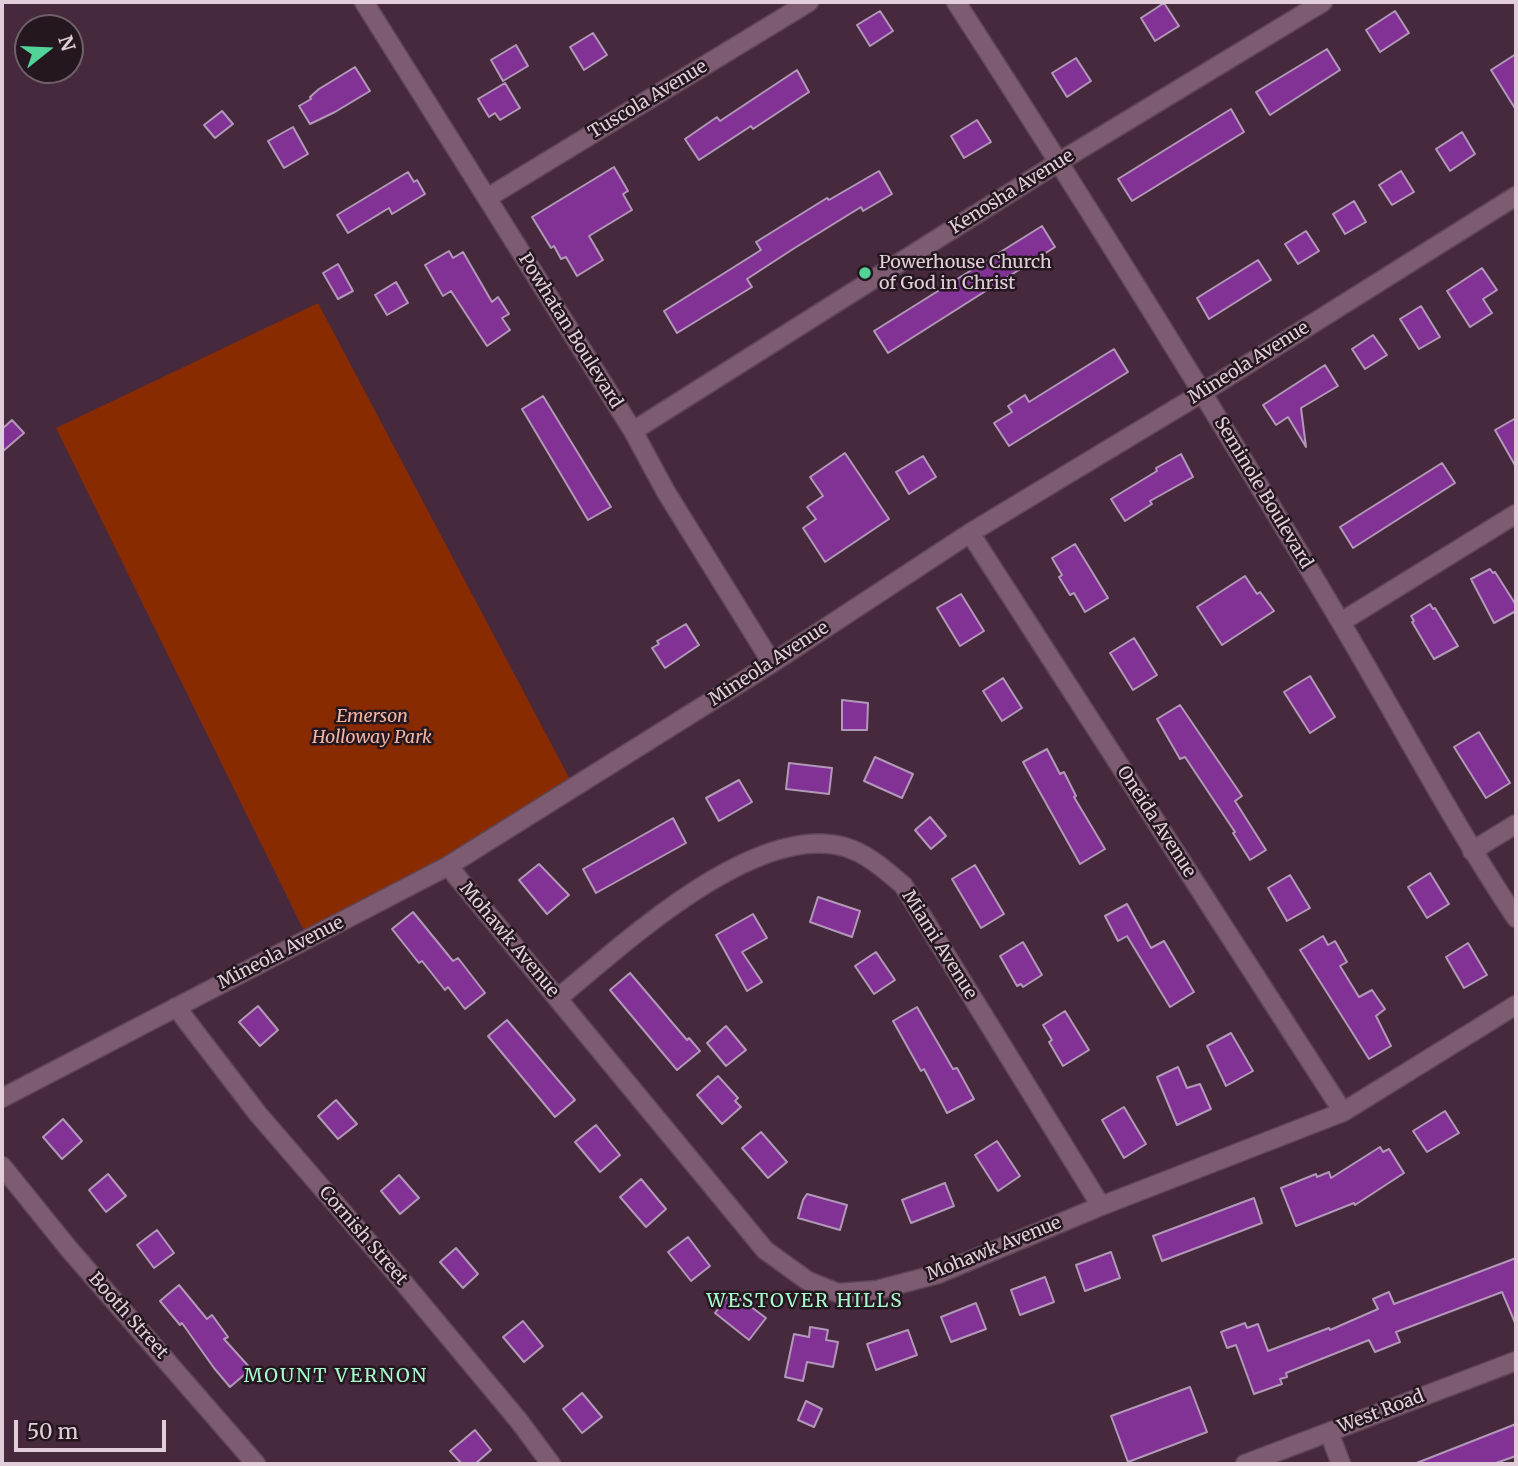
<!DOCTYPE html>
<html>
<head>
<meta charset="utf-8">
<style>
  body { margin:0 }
  #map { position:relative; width:1518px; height:1466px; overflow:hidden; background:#46293d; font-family:Merriweather,serif }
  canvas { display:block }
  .frame { position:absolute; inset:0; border:4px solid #e1ceda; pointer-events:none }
  .north { position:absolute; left:14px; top:14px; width:70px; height:70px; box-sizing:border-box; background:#251720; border:2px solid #70606a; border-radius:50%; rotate:72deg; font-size:19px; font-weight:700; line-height:28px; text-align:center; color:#e1ceda }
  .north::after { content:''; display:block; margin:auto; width:24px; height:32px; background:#52d397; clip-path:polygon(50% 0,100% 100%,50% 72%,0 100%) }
  .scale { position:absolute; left:14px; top:1420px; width:152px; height:32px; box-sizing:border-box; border:4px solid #e1ceda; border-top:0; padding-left:9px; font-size:21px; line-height:24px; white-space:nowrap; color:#e1ceda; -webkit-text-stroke:5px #251720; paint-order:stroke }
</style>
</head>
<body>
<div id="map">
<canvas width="1518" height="1466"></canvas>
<div class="frame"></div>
<div class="north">N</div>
<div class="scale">50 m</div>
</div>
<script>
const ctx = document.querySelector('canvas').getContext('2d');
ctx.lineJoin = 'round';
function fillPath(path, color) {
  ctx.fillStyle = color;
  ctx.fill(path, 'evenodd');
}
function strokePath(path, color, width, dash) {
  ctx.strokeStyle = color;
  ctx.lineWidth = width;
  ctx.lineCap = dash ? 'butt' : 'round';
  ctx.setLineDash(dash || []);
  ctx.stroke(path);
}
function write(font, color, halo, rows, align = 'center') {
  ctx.font = font + ' Merriweather,serif';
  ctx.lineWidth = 5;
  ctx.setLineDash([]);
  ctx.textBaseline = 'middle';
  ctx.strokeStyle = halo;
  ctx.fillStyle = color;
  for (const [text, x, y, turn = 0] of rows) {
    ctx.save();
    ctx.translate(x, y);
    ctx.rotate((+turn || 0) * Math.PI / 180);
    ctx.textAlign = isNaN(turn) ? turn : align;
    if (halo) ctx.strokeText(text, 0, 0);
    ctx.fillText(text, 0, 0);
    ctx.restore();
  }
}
fillPath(new Path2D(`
  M318,303L574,787L308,939L56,428Z`), '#882b00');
const building = new Path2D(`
  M1164,3L1179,26L1155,41L1141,18Z
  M880,11L893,31L870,46L857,25Z
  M1395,11L1409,33L1380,52L1366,30Z
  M593,33L607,55L584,70L570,47Z
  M516,45L528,66L503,81L491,60Z
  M1327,49L1340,70L1270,115L1256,92Z
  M1516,54V110L1491,70Z
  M1076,58L1091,81L1067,97L1052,73Z
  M355,67L370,91L335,112L310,124L299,106L311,99L310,97L319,89Z
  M797,70L809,92L753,129L751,126L699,160L685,139L717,117L720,121Z
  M505,83L520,108L500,120L495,113L489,117L478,99Z
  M1231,109L1244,132L1132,201L1118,179Z
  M222,111L233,124L215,138L204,125Z
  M977,120L991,142L964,158L951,136Z
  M293,127L308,154L284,168L268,141Z
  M1462,132L1475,154L1450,171L1436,149Z
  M614,167L628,191L623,194L632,210L589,236L603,260L577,276L566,257L561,259L554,246L551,248L532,217Z
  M879,171L892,194L863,211L861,207L793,249L747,279L752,287L677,333L664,311L761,250L756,242L827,198L829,200Z
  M1401,171L1414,192L1392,205L1379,185Z
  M408,172L414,182L417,180L425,194L392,214L389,208L348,233L337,215Z
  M1354,201L1366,222L1345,234L1333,214Z
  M1042,226L1055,247L888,353L874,331Z
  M1306,231L1319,251L1298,264L1285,244Z
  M449,251L453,258L463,252L492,302L498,297L509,314L502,318L510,330L487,346L451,291L443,296L425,265Z
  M1258,260L1271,280L1209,319L1197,298Z
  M338,264L353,291L338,299L323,273Z
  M1482,268L1497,290L1483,299L1492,313L1470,327L1447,291Z
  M396,282L408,303L387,315L375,295Z
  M1421,306L1440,337L1419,349L1400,319Z
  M1373,335L1387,355L1365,369L1352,349Z
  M1114,349L1128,372L1009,446L994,423L1012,412L1008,406L1025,395L1029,402Z
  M1325,365L1338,386L1301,408L1306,447L1288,417L1276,425L1263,405Z
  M543,396L611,507L588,520L522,409Z
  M1516,418V467L1495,430Z
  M12,420L24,433L2,452V429Z
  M845,453L889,519L825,562L803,528L816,519L807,507L823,496L810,477Z
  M1181,454L1193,477L1150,501L1152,504L1125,521L1111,499L1157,471L1156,468Z
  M923,456L936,477L909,494L896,472Z
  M1442,463L1455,483L1353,548L1340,527Z
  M1075,544L1108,598L1085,612L1074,593L1070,595L1059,577L1062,575L1052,558Z
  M1490,569L1493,573L1495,572L1516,605V611L1494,623L1471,579Z
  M1245,576L1257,594L1260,592L1274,611L1222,645L1197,607Z
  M961,594L984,631L960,646L937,608Z
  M1430,604L1433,609L1435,608L1458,646L1434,659L1412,622L1414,621L1411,616Z
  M686,624L699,645L665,668L652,648L659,644L657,641Z
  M1134,638L1157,675L1133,690L1110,653Z
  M1310,676L1335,717L1310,733L1284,692Z
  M1003,678L1022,708L1002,721L983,691Z
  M842,700L868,703L867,730H842Z
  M1180,705L1242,796L1235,801L1266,850L1250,860L1233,833L1235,832L1185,757L1180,759L1157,719Z
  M1479,732L1510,783L1486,798L1454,747Z
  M1047,749L1060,774L1064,772L1076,796L1074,797L1105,849L1080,864L1023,762Z
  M875,757L913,774L902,798L864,781Z
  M789,763L832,768L829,794L786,789Z
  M739,780L752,802L719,821L706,798Z
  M930,817L946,836L931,849L915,830Z
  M673,818L686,843L596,893L583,869Z
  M539,864L569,895L547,914L519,880Z
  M975,865L1004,914L981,928L952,879Z
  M1430,873L1449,904L1427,918L1408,887Z
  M1290,875L1310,908L1287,921L1268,888Z
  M818,897L860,911L852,937L810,922Z
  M1127,904L1151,948L1164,941L1194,992L1170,1007L1127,936L1118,941L1105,916Z
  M413,912L453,961L458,958L485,993L465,1009L448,987L445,990L422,961L419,963L392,929Z
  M753,914L767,938L742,952L762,982L747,991L716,935Z
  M1323,936L1328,945L1335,941L1347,962L1340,966L1359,997L1372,990L1385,1009L1376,1016L1391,1046L1369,1059L1300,950Z
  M1023,942L1042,975L1023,987L1021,984L1017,986L1000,956Z
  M1468,943L1487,975L1464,988L1446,957Z
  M876,952L895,980L874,994L855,966Z
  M630,973L687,1040L689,1038L700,1051L677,1070L610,990Z
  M258,1006L278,1030L260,1046L239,1022Z
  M917,1007L953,1069L957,1068L974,1099L947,1113L924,1069L921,1071L893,1021Z
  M1065,1011L1089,1050L1063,1066L1049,1042L1052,1040L1043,1025Z
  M507,1020L575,1100L555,1117L488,1036Z
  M726,1026L746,1050L726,1066L707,1043Z
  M1231,1033L1253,1071L1226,1086L1207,1046Z
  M1178,1067L1187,1088L1200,1084L1211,1109L1177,1125L1157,1077Z
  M718,1076L738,1098L735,1101L741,1107L722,1124L697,1095Z
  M336,1100L357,1124L338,1139L318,1116Z
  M1124,1107L1146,1144L1124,1158L1102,1120Z
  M1445,1111L1459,1133L1427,1152L1413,1131Z
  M63,1119L82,1141L62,1159L43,1137Z
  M596,1125L620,1155L600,1172L575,1142Z
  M761,1132L787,1162L768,1178L742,1148Z
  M997,1141L1020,1176L998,1191L975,1155Z
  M1380,1147L1383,1152L1389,1149L1404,1173L1355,1205L1354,1203L1296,1226L1281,1188L1316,1174L1317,1177L1329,1172L1331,1178Z
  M108,1174L126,1196L106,1212L89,1190Z
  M399,1175L419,1198L400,1214L381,1191Z
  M641,1179L666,1209L646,1227L620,1197Z
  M945,1183L954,1206L911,1223L902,1200Z
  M807,1194L847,1205L840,1230L798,1218L803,1200Z
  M1254,1198L1262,1223L1162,1261L1153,1236Z
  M157,1230L174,1253L154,1268L137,1245Z
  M688,1237L710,1266L691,1281L668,1252Z
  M456,1248L478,1274L463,1288L440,1262Z
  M1111,1252L1120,1278L1085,1291L1076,1265Z
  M1516,1258V1325L1502,1292L1396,1332L1400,1342L1375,1352L1369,1340L1286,1373L1287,1377L1280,1379L1282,1384L1254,1394L1236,1345L1227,1348L1221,1332L1245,1323L1247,1328L1258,1324L1268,1351L1329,1328L1330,1330L1378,1309L1373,1299L1389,1292L1394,1304Z
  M1045,1277L1054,1302L1020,1315L1011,1290Z
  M179,1285L207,1319L212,1315L228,1337L224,1339L251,1369L230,1387L214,1368L182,1323L180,1325L160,1301Z
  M731,1292L766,1318L749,1340L715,1313Z
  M976,1303L986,1329L951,1342L941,1317Z
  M523,1321L543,1346L524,1362L503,1337Z
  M810,1327L828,1330L826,1340L838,1342L833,1367L807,1362L803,1381L785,1377L794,1334L809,1337Z
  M908,1330L917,1355L876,1370L867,1344Z
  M1190,1387L1207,1432L1128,1462L1111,1416Z
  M582,1393L602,1417L582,1433L563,1409Z
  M806,1401L822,1409L814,1427L798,1420Z
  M1516,1424V1456L1493,1464H1414Z
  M475,1430L491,1450L475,1464H462L450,1451Z`);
fillPath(building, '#823294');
strokePath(building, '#b298b8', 2);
const minor = new Path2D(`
  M364,2L633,431L666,492L772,663
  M956,2C1088,206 1216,412 1340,621C1399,720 1452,822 1516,918
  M487,198L809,2
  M633,431L1059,162L1323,2
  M970,533L1343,1112
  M1341,622L1516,514
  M1472,851L1516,824
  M448,866L765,1250L808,1281L838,1293L877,1290L938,1274L1101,1206L1343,1112L1516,1005
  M558,998C623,945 754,821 845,847C868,854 885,870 903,885L1101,1206
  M176,1007L258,1114L404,1283L519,1421L551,1464
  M2,1098L448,866L772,663L970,533L1202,393L1516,196
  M2,1166L69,1249L256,1464
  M1329,1432L1341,1464
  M1245,1464L1516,1361`);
strokePath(minor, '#5f4657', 21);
strokePath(minor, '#7d5c72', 18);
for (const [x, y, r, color] of [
  [865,273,7,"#52d397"]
]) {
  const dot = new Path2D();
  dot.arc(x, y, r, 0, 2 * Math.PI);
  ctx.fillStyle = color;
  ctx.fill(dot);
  strokePath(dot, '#251720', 2.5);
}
write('18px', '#e1ceda', '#251720', [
  ["Tuscola Avenue",648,100,-31],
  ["Kenosha Avenue",1012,192,-32],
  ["Powhatan Boulevard",570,331,58],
  ["Mineola Avenue",1249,363,-32],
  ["Seminole Boulevard",1263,493,59],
  ["Mineola Avenue",769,664,-33],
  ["Oneida Avenue",1156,822,57],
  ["Mohawk Avenue",509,940,50],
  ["Miami Avenue",939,945,58],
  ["Mineola Avenue",281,953,-27],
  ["Cornish Street",363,1236,49],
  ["Mohawk Avenue",994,1249,-22],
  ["Booth Street",128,1316,48],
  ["West Road",1381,1412,-21]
]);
write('18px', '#e1ceda', '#251720', [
  ["Powerhouse Church",879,263],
  ["of God in Christ",879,284]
], 'left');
write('italic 18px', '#f4b6a1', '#251720', [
  ["Emerson",372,717],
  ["Holloway Park",372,738]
]);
ctx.letterSpacing = '2px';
write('19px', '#a7f8cc', '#251720', [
  ["WESTOVER HILLS",805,1302],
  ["MOUNT VERNON",336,1377]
]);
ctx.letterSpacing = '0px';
</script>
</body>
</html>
